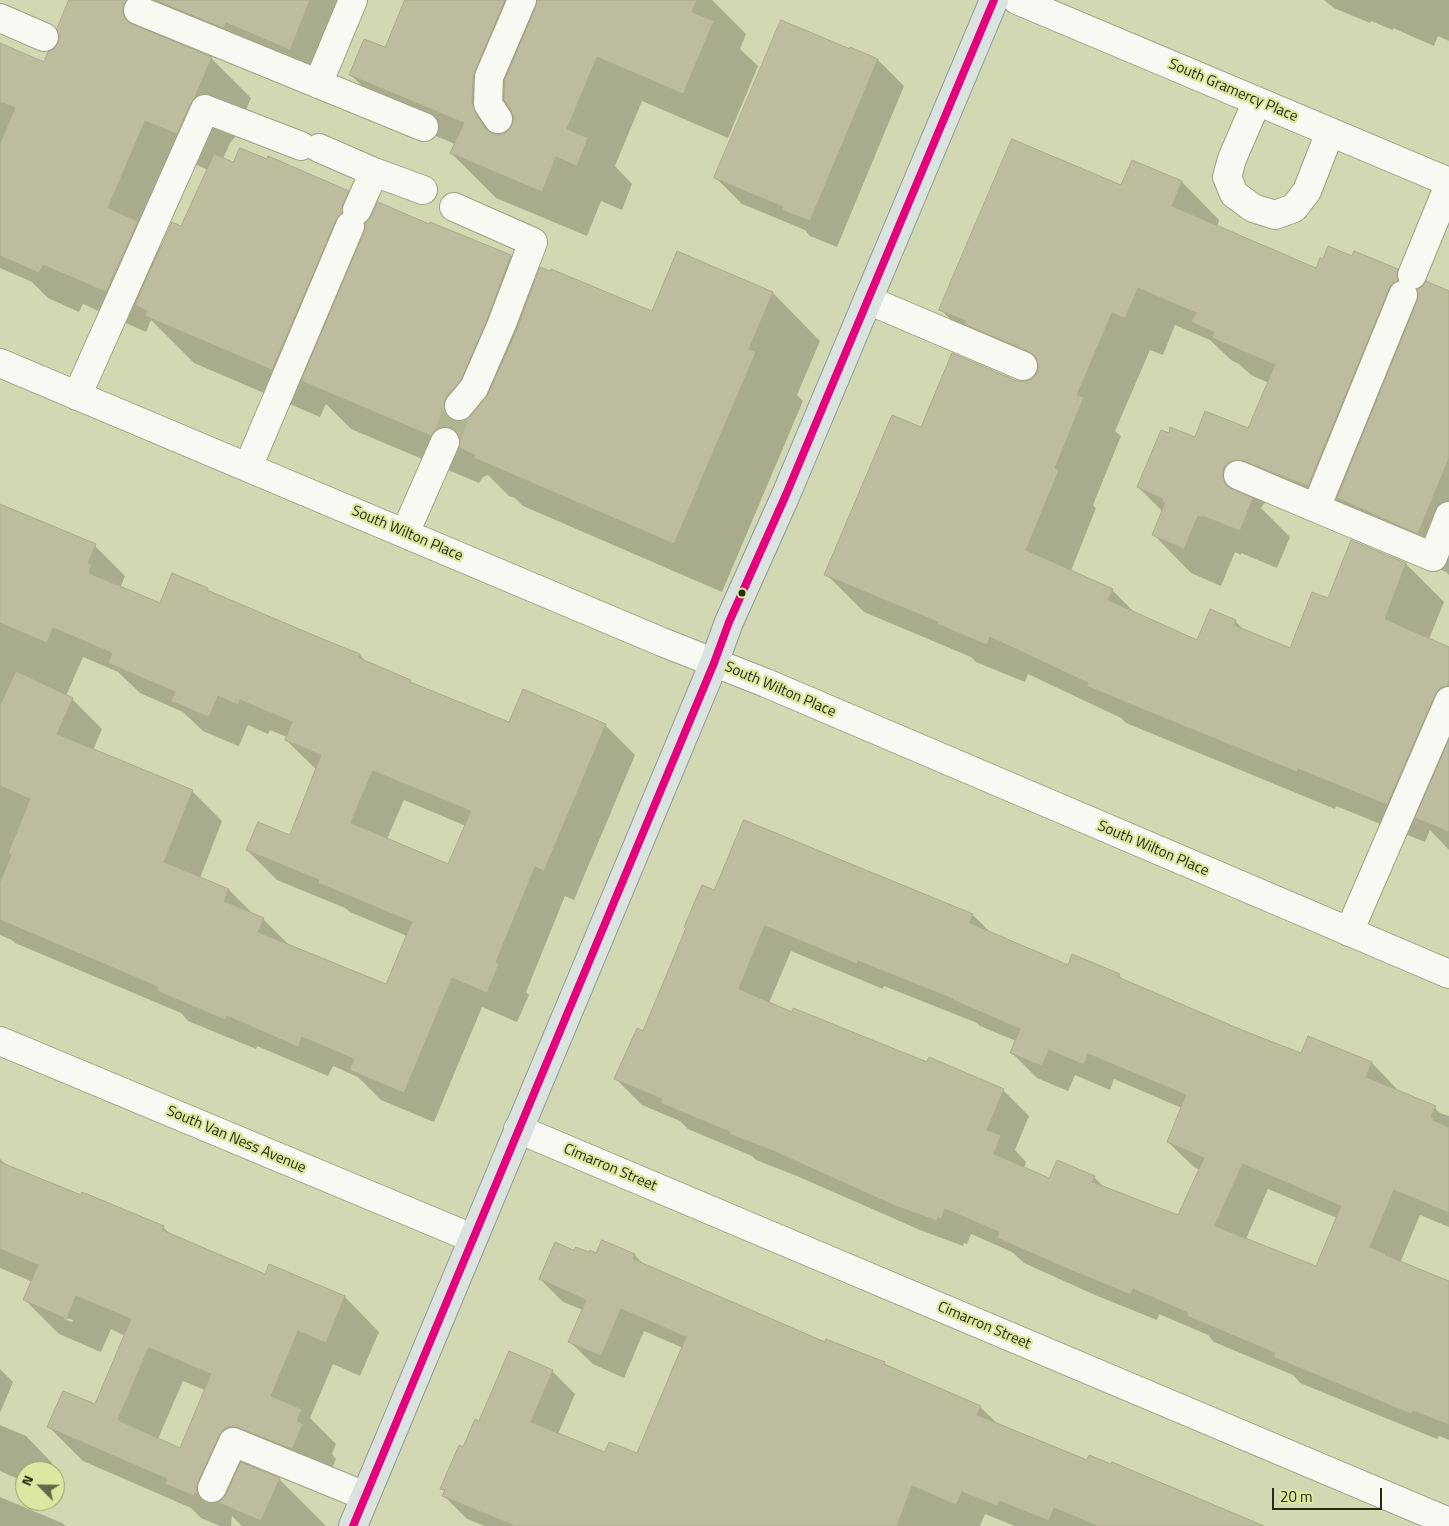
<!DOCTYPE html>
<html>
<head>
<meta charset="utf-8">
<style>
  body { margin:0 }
  #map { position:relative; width:1449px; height:1526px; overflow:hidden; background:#d2d8b1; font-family:"Titillium Web",sans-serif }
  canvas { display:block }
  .north { position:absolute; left:15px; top:1461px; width:50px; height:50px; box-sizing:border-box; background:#dee7a2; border:1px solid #969c68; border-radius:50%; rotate:293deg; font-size:14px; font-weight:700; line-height:20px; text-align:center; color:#292b10 }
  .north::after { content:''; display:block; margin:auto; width:18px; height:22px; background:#646848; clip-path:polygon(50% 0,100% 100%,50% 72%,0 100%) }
  .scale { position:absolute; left:1272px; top:1488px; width:110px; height:22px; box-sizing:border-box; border:2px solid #292b10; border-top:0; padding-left:6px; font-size:15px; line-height:18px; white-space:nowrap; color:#292b10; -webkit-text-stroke:4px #dee7a2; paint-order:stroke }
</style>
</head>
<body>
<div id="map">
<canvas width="1449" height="1526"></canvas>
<div class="north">N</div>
<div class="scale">20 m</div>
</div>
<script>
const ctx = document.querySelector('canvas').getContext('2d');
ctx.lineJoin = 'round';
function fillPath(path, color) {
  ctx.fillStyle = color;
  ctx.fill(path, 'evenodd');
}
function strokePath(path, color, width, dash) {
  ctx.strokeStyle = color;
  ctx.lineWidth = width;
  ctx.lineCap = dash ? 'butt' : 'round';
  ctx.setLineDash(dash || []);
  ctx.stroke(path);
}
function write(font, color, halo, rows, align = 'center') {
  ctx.font = font + ' "Titillium Web",sans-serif';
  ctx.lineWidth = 4.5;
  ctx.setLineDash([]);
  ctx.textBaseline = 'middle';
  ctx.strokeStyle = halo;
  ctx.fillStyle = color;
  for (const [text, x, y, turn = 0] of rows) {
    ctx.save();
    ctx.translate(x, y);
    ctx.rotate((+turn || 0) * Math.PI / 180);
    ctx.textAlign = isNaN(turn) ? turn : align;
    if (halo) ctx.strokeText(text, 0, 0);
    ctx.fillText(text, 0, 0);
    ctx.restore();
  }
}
fillPath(new Path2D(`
  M70,0H368L330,89L176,34L168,38L167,40L211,58L251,98L235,137L230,143L223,159L234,164L348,192L373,216L430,225L431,223L511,256L536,282L652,313L773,293L820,341L797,395L803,401L722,592L523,506L515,498L509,496L488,475L483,477L479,483L351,429L326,404L320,417L194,363L151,320L146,332L83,304L79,312L48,298L32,282L0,268V44L44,63L60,43ZM186,160L208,170L182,228L162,247L152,237Z
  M406,0H712L746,34L740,49L758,66L728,138L642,101L615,166L632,184L622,210L601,201L587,236L496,198L451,153L455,144L395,119L351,75L386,49Z
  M1324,0H1449V41L1438,36L1434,46L1393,28V30L1371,21L1370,23L1334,8Z
  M878,60L904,86L837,247L810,236L805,230L742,204L716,178Z
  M1132,162L1182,182L1219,220L1217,227L1317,269L1352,257L1397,270L1417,291L1423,288L1449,292V575L1446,572L1386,546L1267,500L1261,508L1290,537L1277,568L1241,553V555L1235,552L1221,586L1191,573L1154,535L1163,512L1138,487L1169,434L1196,439L1249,430L1269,383L1251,375L1239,364L1231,360L1210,340L1175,325L1163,355L1150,350L1115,431L1121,436L1093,505L1096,508L1071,571L1112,590L1136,614L1197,642L1235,621L1245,631L1290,649L1328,600L1352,541L1406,564L1444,602L1429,639L1449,648V850L1430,830L1425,842L1336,806L1335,809L1126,723L1121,718L1028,674L1025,682L976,662L971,657L864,612L826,574L922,428L1017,382L1026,383L1033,380L1036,375L1004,362L979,347L941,310L1122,187Z
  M0,505L95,546L125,576L120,588L160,605L207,589L212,594L360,655L367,663L410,681L415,686L510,724L605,725L635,755L574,900L565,896L526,992L529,995L517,1022L482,1007L434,1122L381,1100L358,1077L333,1066L328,1076L257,1046L256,1049L188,1021L181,1013L15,943L12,940L0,935ZM83,657L118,672L140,693L183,712L203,731L238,746H239L248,725L268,734L270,730L287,737L286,740L317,770L290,836L247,850L277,880L345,908L350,912L407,936L386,985L291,947L263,919L254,915L229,890L200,878L222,821L192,791L93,750L102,729L72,699L66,696ZM404,800L466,826L449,866L387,839Z
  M745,822L973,915L991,933L1069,966L1119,976L1125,981L1242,1031L1302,1055L1309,1038L1372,1063L1397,1089V1091L1435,1108L1440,1113L1449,1116V1227L1420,1215L1400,1263L1449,1282V1440L1439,1436L1437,1439L1300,1383L1293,1375L1214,1342L1208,1335L1159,1314L1157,1320L1095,1295L1024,1263L1012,1252L971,1234L967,1244L964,1243L963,1246L920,1230L797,1176L756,1160L752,1156L688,1129L680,1121L642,1105L616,1079L643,1032L715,892ZM791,951L883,989L884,986L977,1023L980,1026L1016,1041L1012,1053L1037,1078L1068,1091L1075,1075L1110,1090L1114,1079L1182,1108L1168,1142L1194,1167L1200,1170L1179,1217L1105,1188L1094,1177L1050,1179L1024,1168L1026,1162L1015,1150L1029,1116L1003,1090L927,1064L769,1003ZM1268,1189L1337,1218L1316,1268L1246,1239Z
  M0,1159L7,1166L163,1227L170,1234L265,1276L270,1266L345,1297L379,1332L360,1376L333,1364L310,1418L336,1444L332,1454L336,1459L326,1483L258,1463L254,1469L279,1479L326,1526H242L232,1516L231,1526H220L201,1518L191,1508L83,1461L49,1427L95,1406L125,1336L111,1329L101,1352L59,1334L25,1300L33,1282L0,1268ZM64,1317L73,1320L72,1322L64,1319ZM183,1381L205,1390L181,1449L158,1439Z
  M602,1242L635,1255L645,1266L826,1343L884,1363L888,1367L980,1407L1000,1426L1088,1461L1263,1526H1015L985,1514L980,1526H485L467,1519L444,1496L446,1492L442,1488L463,1449L480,1422L552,1371L575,1394L558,1434L605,1454L637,1455L683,1348L644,1331L624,1378L593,1364L570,1342L583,1310L563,1302L540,1279L574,1252L597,1255Z
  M0,1369L13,1382L0,1413Z
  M0,1425L26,1436L52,1463L49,1471H25V1482L0,1471Z
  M0,1497L62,1523L66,1526H0Z`), '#0003');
const building = new Path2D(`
  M69,0H127L123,5V13L126,20L132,24L212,57L195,97L191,103L177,134L145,121L108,208L138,221L106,292L43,265L39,273L0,256V143L15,108L0,102V43L44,62L48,52L54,49L58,43L60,36L57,29Z
  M155,0H310L290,50L226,23L224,28Z
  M405,0H505L473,76L472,103L475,112L485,128L491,133L499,135L507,132L512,125L514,118L511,110L504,100L505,80L536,6L537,0H697L692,12L714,21L683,94L597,57L567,129L588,138L577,166L556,157L542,192L450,153L464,123L349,75L364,39L385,47Z
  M781,20L850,49V47L878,59L810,221L782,210L783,207L714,178Z
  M1012,139L1121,185L1132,160L1182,181L1172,206L1316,268L1320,258L1323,259L1328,246L1352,256L1354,251L1398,269L1397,277L1398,281L1393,283L1389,289L1308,486L1244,461L1237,460L1229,462L1223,469V477L1225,484L1232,489L1253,498L1240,531L1203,516V518L1198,516L1184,549L1152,535L1165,503L1162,502L1163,499L1137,487L1161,430L1169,433L1170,427L1195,437L1205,411L1248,428L1275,365L1212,338L1214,332L1191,322L1196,313L1138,288L1125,318L1112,313L1077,395L1084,397L1055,468L1059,470L1026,550L1113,589L1108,600L1197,640L1210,609L1236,620L1234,625L1290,648L1312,592L1328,598L1351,540L1406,563L1385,619L1449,647V681L1447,686L1440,688L1435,695L1387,805L1298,769L1297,772L1132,705L1087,686L1088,683L990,637L987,645L937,624L938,622L824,575L892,415L921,427L952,353L1017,381H1025L1032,379L1038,372V364L1035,356L1030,352L964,324L966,321L939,310Z
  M240,148L267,159L268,156L349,191L343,204L342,213L336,220L272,370L145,316L147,311L135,305L172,222L181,226L214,154L233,162Z
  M378,202L429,224L430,222L511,255L487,320L461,380L447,396L444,403L445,412L449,418L456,421H464L471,416L488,394L516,332L540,267L550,271L551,269L652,311L677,251L773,292L749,349L756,352L674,544L474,458L475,455L459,448L460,440L457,432L452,428L443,427L435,430L431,436L301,381L364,232L365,223L371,217Z
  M1426,281L1449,291V458L1418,534L1337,498L1417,301L1418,293L1417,289L1422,287Z
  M0,504L96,544L88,563L92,564L89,573L160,603L172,573L208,588L207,590L325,640L360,654L359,658L411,680L410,682L509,722L523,689L606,724L544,871L535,867L496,962L499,964L487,993L452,978L404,1093L349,1070L354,1059L302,1037L298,1047L227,1016L225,1020L157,991L158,987L0,920V882L11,855L8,853L30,799L0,786V705L16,671L73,698L57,734L193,790L164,862L229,889L224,901L264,918L258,932L386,984L412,922L318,883L319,880L246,850L258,822L290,835L321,755L285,740L292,722L240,700L238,705L218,696L209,717L206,716L171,701L175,692L108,663L112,653L53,628L47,643L0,623ZM373,771L471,811L448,864L351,823Z
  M1449,740V832L1415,818Z
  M744,820L973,914L970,923L1068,965L1072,954L1120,974L1118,977L1242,1030L1301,1053L1308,1036L1372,1062L1366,1077L1436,1106L1431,1117L1434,1118L1433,1120L1449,1127V1213L1394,1190L1370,1247L1386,1254L1385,1255L1449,1281V1425L1413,1411L1411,1414L1273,1357L1275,1353L1187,1316L1188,1313L1133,1289L1131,1295L1068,1269L997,1238L999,1232L945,1209L941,1219L938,1218L937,1221L893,1205L771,1150L729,1134L730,1132L660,1103L662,1099L614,1079L637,1028L643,1031L686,928L684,927L702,885L714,890ZM765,926L857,964L858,961L953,999V1000L1020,1029L1010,1053L1042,1066L1049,1050L1084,1065L1088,1054L1186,1095L1167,1142L1204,1158L1178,1215L1092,1182L1095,1176L1057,1160L1049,1178L994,1154L1001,1135L987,1130L1004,1089L929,1057L927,1062L793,1008L792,1012L739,989ZM1243,1164L1341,1206L1316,1266L1215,1226Z
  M0,1162L81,1195L82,1192L164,1226L162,1230L265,1274L269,1264L345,1296L326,1343L298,1331L271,1396L302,1409L297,1421L303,1424L292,1449L239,1428L232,1426L224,1429L219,1436L198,1482L196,1489L198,1495L195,1493L194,1496L165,1484L167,1479L47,1427L63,1391L95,1404L131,1319L76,1296L67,1319L23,1300L38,1265L0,1249ZM149,1348L211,1374L180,1448L118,1420Z
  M602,1240L635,1254L633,1259L825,1342L826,1339L885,1362L884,1364L981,1406L977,1415L1087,1460L1089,1455L1111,1464L1112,1462L1264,1526H1097L1054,1508L1049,1521L999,1501L997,1506L962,1492L956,1505L912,1486L897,1526H515L442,1496L445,1490L440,1489L459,1445L463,1447L475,1419L479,1421L509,1351L553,1370L531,1422L605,1452L609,1442L637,1453L686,1337L621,1309L601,1356L568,1342L586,1300L539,1279L555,1242L573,1250L576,1247L589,1252L590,1250L596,1253Z
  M241,1462L280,1478L261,1521L217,1502L221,1500L226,1494Z`);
fillPath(building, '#bebc9e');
strokePath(building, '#abaa8c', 1);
strokePath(new Path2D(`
  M445,442L459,406`), '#b0b591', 28, [28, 14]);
const minor = new Path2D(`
  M1017,0L1449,182
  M138,10L424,127
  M0,18L44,37
  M318,84L353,0
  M1257,101L1232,159L1227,177L1234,194L1253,208L1275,215L1294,208L1307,191L1330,132
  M498,119L488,104L489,77L522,0
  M319,148L374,172L423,190
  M454,207L533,242L501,326L474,388L459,406
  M357,210L374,172
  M1412,275L1449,185
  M1403,295L1316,508L1433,557L1449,516
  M868,300L1023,366
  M0,363L662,642L766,683L1449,974
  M77,396L205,109L301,146
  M248,467L350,226
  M1238,475L1316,508
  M405,533L445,442
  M1349,932L1449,701
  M0,1041L472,1238
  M518,1129L1449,1522
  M212,1488L233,1442L365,1496`);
const major = new Path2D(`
  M353,1526L714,663L729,622L785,497L994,0`);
strokePath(minor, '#9da283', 30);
strokePath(major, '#8d9c8f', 30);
strokePath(minor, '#f8f9f3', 28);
strokePath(major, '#dbe3e1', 28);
strokePath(new Path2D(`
  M353,1526L714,663L729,622L785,497L994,0`), '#e5007d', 8);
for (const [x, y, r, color] of [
  [742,593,4.5,"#292b10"]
]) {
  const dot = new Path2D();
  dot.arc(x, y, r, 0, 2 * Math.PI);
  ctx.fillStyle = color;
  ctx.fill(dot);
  strokePath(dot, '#dee7a2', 2);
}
write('15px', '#292b10', '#dee7a2', [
  ["South Gramercy Place",1233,91,23],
  ["South Wilton Place",407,534,23],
  ["South Wilton Place",780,690,23],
  ["South Wilton Place",1153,849,23],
  ["South Van Ness Avenue",236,1140,23],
  ["Cimarron Street",610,1168,23],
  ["Cimarron Street",984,1326,23]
]);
</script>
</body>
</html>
